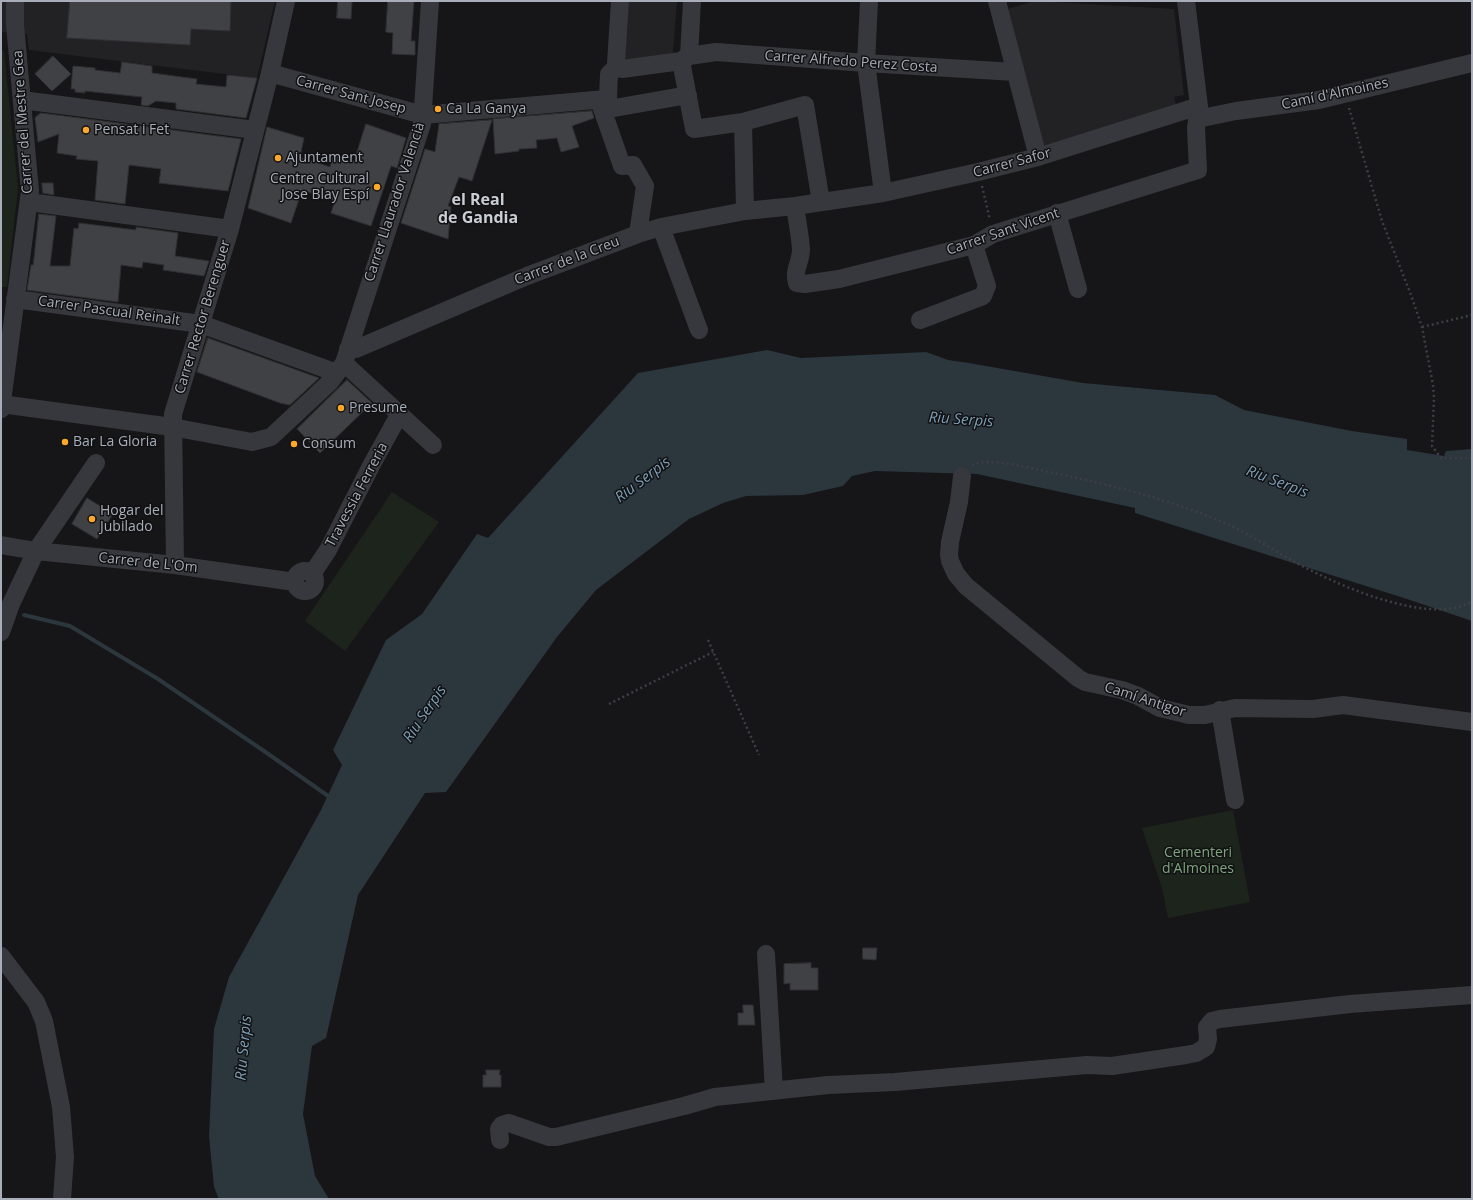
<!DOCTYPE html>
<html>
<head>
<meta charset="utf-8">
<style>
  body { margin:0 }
  #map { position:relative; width:1473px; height:1200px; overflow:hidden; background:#161618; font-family:"Open Sans",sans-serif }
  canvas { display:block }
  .frame { position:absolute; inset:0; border:2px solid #a7aeb9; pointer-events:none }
</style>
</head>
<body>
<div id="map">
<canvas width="1473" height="1200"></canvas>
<div class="frame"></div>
</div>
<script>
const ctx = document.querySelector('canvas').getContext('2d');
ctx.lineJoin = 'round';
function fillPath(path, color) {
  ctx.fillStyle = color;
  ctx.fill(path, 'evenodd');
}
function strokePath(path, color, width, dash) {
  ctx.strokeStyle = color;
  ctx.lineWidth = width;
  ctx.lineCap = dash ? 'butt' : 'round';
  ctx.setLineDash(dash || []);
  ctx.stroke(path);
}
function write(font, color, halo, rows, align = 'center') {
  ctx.font = font + ' "Open Sans",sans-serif';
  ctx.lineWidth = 3;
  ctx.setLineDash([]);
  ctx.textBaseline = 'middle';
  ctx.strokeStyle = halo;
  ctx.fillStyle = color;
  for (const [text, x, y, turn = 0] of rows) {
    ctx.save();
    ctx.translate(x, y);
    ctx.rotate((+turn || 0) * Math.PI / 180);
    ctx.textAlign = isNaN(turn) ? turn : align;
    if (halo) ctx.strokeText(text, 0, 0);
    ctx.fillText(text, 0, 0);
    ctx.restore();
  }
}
fillPath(new Path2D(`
  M1,1H275L257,78L29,50L27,34L1,32Z
  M628,1H677L673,52L670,57L630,63L624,58Z
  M1034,1L1174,9L1184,95L1174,97L1176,104L1045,151L1008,9Z`), '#222225');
fillPath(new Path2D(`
  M1,51H4L18,188L7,287H1Z
  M392,492L439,522L345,651L305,621Z
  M1233,810L1250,902L1168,918L1162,888L1142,828Z`), '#1c241c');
fillPath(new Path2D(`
  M767,350L801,358L926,352L948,360L969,363L1083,383L1215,395L1244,410L1352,431L1407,439V450L1444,456L1446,451L1472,449V621L1407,599L1135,513V508L977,474L875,471L852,476L843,486L803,495L746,496L723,503L689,519L596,590L557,637L446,792L425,793L358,895L326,1038L312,1046L303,1114L315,1176L329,1199H219L214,1187L209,1136L214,1029L229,977L321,810L342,765L333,750L386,640L422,614L477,534L488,538L638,373Z`), '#2b363d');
strokePath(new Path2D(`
  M24,615L70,626L158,679L264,751L331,798`), '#2b363d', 4);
const building = new Path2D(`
  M70,1H231L230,31L191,29L190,45L67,38Z
  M338,1H352L351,19L337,18Z
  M388,1H414L411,41H415V55L392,54L393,33L386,32Z
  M53,56L71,74L52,91L35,74Z
  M122,62L152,66V73L197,79L196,84L226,87L227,75L257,78L246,118L176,109V103L156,101L148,106L141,105L142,97L85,91V93L75,92V89H71L73,66L95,68V70L120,73Z
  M592,111L594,118L572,126L579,147L561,152L557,138L536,140L537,148L519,149V151L495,154L493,119Z
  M41,113L241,139L228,191L159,183L161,169L129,165L125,204L95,200L98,161L76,159L77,156L57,153L59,134L38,142L35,118Z
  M492,120L472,181L459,177L448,206L451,207L448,239L401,223L425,149L435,152L439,124Z
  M366,124L406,138L397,168L391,166L371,226L331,213L335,201L302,190L291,223L248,208L267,127L304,138L300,157L330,167L334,154L354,161Z
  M42,183H53L54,195L43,193Z
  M39,214L56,216L50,266H70L74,228L78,229L79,223L136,230V227L178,233L175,256L209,261L204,276L163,270L164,265L143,262L142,268L121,265L118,302L27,290L31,265H33Z
  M208,338L319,378L290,405L280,403L197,372Z
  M347,380L372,403L320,453L297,429Z
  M87,498L113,514L97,539L72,524Z
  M863,948H877L876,960L863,959Z
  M811,963V968H818V990H790V983L784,984V964Z
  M743,1005H753L755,1025H738V1013H743Z
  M486,1070H500L499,1075H501V1087H483V1075H486Z`);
fillPath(building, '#404145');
strokePath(building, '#303034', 1);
strokePath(new Path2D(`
  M1349,108L1382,221L1411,295L1422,327L1433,385L1434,398L1432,446L1441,458H1472
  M982,186L990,220
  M1422,327L1472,315
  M972,465C991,457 1029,468 1049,472C1107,484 1164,498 1218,520C1250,533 1278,554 1308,569C1342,586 1376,600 1413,607C1433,610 1454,612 1472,601
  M708,640L759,755
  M609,704L713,652`), '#3d3f45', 2.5, [2, 3]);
strokePath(new Path2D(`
  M620,1L616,63L622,69L681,61L689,56L716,52L866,63L1015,72
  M869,1L866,63L883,193
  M997,1L1038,157
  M689,56L692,1
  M681,61L694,129L743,122L805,105L821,202
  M270,73L423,115L606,99L608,98L609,74L618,66
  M22,100L255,130
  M599,100L622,166L633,165L645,186L638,234
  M603,110L688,95
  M1197,119L1236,111L1319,100L1472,63
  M743,122L745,211
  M29,202L230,229
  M795,206C797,220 800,235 801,249C801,263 793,269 797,283L805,284L839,279L974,245L993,234L1198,170L1196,128L1199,106L1186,1
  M1057,213L1078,289
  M661,227L699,330
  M15,299L201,324L337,373
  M920,320L983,296L987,286L974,245
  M348,349H356L527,276L638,234L661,227L745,211L795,206L883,193L978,172L1038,157L1199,106
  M344,363L433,445
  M1,404L172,427L252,442L271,437L330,382L344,363L422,124L430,1
  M1,409L30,191L15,25V1
  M962,476L959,502L950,542L949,555L950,561L956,574L966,586L1078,678L1085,682L1122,690L1138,696L1160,708L1189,715H1205L1235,708L1313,709L1343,705L1472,722
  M1,545L36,551L175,565L295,582
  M175,565L173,414L230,229L270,73L286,1
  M295 581a10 10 0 1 1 20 0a10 10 0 1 1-20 0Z
  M312,574L328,550L372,464L399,415
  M1,632L11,604L36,551L96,463
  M1220,710L1235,800
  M766,954L774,1091
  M1,956L36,1002L44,1021L61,1107L65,1157L62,1199
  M500,1140L499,1129L502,1125L509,1123L549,1137H556L684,1106L715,1097L828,1085L895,1082L1087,1065L1112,1066L1186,1055L1196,1053L1206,1047L1208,1039L1207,1027L1212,1021L1220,1019L1350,1004L1472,995`), '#37383d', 18);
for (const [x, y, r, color] of [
  [438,109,4,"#fba82c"],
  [86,130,4,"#fba82c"],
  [278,158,4,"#fba82c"],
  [377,187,4,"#fba82c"],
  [341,408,4,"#fba82c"],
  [65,442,4,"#fba82c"],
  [294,444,4,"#fba82c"],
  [92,519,4,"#fba82c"]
]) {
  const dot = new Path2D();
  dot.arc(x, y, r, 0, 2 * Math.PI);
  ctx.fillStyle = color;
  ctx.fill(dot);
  strokePath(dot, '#111113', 1.5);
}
write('14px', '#a7aeb9', '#111113', [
  ["Carrer Alfredo Perez Costa",851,62,4],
  ["Camí d'Almoines",1335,94,-12],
  ["Carrer Sant Josep",351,95,15],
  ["Carrer del Mestre Gea",23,122,-94],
  ["Carrer Safor",1012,163,-15],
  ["Carrer Llaurador Valencià",395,202,-72],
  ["Carrer Sant Vicent",1003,232,-19],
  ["Carrer de la Creu",567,261,-21],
  ["Carrer Pascual Reinalt",109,311,8],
  ["Carrer Rector Berenguer",203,317,-73],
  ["Travessia Ferreria",357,495,-62],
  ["Carrer de L'Om",148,563,6],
  ["Camí Antigor",1145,700,18]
]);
write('14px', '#a7aeb9', '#111113', [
  ["Ca La Ganya",446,109],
  ["Pensat i Fet",94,130],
  ["Ajuntament",286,158],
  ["Centre Cultural",369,179,"right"],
  ["Jose Blay Espí",369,195,"right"],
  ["Presume",349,408],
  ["Bar La Gloria",73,442],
  ["Consum",302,444],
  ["Hogar del",100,511],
  ["Jubilado",100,527]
], 'left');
write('14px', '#7ea57e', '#111113', [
  ["Cementeri",1198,853],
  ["d'Almoines",1198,869]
]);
write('italic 15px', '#7d9fb6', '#111113', [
  ["Riu Serpis",961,420,4],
  ["Riu Serpis",643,480,-37],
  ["Riu Serpis",1277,482,21],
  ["Riu Serpis",425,714,-56],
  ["Riu Serpis",244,1048,-85]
]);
write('bold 16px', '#c9cdd5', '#111113', [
  ["el Real",478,200],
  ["de Gandia",478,218]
]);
</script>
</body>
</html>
